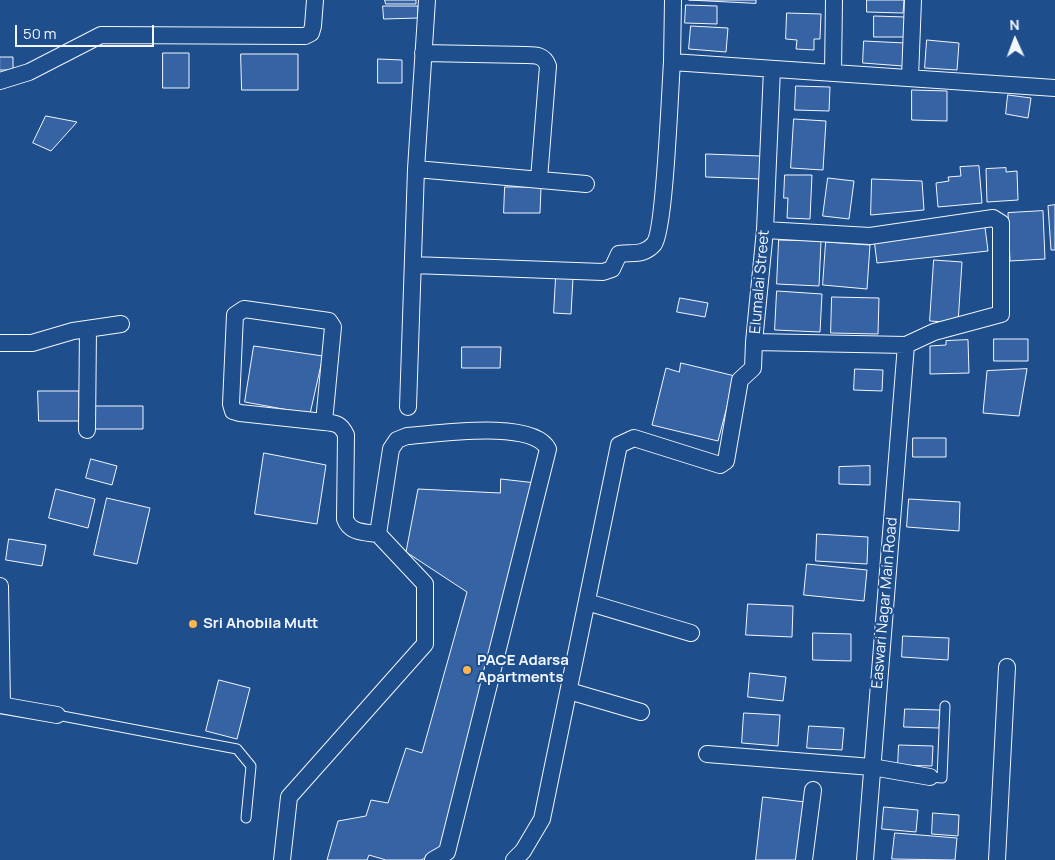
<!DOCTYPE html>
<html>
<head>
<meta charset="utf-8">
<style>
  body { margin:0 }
  #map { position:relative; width:1055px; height:860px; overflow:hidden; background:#1f4e8c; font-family:Manrope,sans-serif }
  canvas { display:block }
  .north { position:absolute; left:990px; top:15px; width:50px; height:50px; -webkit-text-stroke:4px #1f4e8c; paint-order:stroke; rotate:358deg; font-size:14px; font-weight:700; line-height:20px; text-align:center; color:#f2f6ff }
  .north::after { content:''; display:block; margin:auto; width:18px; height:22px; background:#f2f6ff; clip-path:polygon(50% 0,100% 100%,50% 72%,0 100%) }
  .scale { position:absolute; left:15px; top:25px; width:139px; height:22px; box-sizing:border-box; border:2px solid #f2f6ff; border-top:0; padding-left:6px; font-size:15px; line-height:18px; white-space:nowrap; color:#f2f6ff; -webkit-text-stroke:4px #1f4e8c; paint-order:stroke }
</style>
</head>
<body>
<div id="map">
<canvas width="1055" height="860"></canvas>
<div class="north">N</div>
<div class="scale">50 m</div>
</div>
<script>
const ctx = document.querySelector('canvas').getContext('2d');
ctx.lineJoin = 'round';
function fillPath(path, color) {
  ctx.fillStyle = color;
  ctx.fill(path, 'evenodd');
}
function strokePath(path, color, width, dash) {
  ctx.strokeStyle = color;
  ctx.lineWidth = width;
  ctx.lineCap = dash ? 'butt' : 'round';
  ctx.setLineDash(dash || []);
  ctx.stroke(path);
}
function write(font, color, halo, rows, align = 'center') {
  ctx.font = font + ' Manrope,sans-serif';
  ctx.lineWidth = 4;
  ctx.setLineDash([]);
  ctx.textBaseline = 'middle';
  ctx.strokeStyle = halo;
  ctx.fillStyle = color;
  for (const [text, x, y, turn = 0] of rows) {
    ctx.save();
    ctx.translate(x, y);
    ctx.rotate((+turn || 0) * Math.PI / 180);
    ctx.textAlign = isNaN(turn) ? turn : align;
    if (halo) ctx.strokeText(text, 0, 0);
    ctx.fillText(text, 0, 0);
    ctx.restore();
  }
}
const building = new Path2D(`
  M385,0H416V4H386Z
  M689,0H756V3Z
  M867,0H904L903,13L867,12Z
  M686,5L717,6V24L685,23Z
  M383,6H418V18L384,19Z
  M787,13L821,14L820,39H814V50L796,49L797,40L786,39Z
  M874,16L905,17V37H874Z
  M691,26L728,28L726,52L689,49Z
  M927,40L959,43L957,70L925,68Z
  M864,41L905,43L903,66L863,63Z
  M163,53H189V88H163Z
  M241,54H298V90H242Z
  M0,57H13V70H0Z
  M378,59L402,60V83H378Z
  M796,86L830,87L829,111L795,110Z
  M912,90L947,91V121L912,120Z
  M1008,95L1031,98L1028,118L1006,114Z
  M46,116L77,122L51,151L33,143Z
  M794,119L826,121L823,170L791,168Z
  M706,154L761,156V179L706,177Z
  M979,166L982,203L938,207L936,183L949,181L948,177L961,176L960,167Z
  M1006,168V172L1017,171L1018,200L987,202L986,169Z
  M785,175H812L810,219L787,218L788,198H784Z
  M828,178L854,181L849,219L823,216Z
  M872,179L922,181L924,210L871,215Z
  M505,187H541L540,213H504Z
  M1055,205V250H1051L1048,206Z
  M1043,211L1045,259L1010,261L1008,213Z
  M985,227L988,251L877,263L874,239Z
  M779,240L821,241L819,286L777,284Z
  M826,242L870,245L867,289L823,285Z
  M934,260L962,262L958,323L930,321Z
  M556,277L573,278L571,314L554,313Z
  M777,291L822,294L820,332L775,330Z
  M832,297L879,298L878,334L831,333Z
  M680,298L708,303L705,317L677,312Z
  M994,339H1028V361H994Z
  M968,340L969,373L930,374V346L946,345V341Z
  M254,346L323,356L310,414L245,402Z
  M462,347H501L500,368H462Z
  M681,363L735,376L718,441L652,425L666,368L679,372Z
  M855,369L883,370L882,391L854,390Z
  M1027,369L1019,416L983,413L987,371Z
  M38,391H79V421H39Z
  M93,406H143V429H93Z
  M913,438H946V457H913Z
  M264,453L326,465L317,524L255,514Z
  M91,459L117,466L112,485L86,478Z
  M870,466V485L839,484V467Z
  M501,479L536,483L444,849L421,860H386L369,855L367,860H327L338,821L366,816L371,800L388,803L406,748L422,753L467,592L406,552L418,489L500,493Z
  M56,489L95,499L88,528L49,518Z
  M107,498L150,508L137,564L94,555Z
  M909,499L960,502L959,531L907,527Z
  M817,534L868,537L867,564L816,561Z
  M9,539L46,545L42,566L6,560Z
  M807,564L867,570L864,601L804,595Z
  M748,604L793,606L792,637L746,635Z
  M813,633L851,634V661L813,660Z
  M903,636L949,638L948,660L902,657Z
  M750,673L786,677L783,701L748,697Z
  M219,680L250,688L237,739L206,731Z
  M905,709L940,710L939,728L904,727Z
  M744,713L780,715L778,746L742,743Z
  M809,726L844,728L842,750L807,748Z
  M899,745L933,746L932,766L898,765Z
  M763,797L805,802L799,860H756Z
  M884,807L918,810L916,832L882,829Z
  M933,813L959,815L958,836L932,834Z
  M895,833L957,838L955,860L892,859Z`);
fillPath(building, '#3563a3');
strokePath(building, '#f2f6ff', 1);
const service = new Path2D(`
  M57,715L237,749L251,766L246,818
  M930,777L942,778L945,706`);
const minor = new Path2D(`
  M673,0L672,62L1055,88
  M423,53L526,55C536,55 544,55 548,66L539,179
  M833,73L834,0
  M910,78L913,0
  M0,81L29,72L101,35L305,36L311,33L313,26L315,0
  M416,169L586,184
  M765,230L870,236L993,218L1001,223V314L934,332L906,345L754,342L765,230L772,69
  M413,265L603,272L612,269L619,254C632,252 644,256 654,244C665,230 670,88 672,62
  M0,343H32L73,331L121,324
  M408,407L416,169L427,0
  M324,422L333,327L329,321L244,309L235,315L231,404L233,411L240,413L324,422C336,423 341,424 346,435L345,519C350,533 364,532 378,534
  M87,430L88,329
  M0,586L2,705
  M587,602L691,633
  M569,691L641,712
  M0,705L57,715
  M707,754L872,767L930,777
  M282,860L289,797L425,644V584L378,534L391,449L397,440L407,436C437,434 533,419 548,449L447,852L433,860
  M514,860L523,851L542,819L619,445L634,438L720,465L726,461L740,380L753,368L754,342
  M804,860L813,790
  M865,860L906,345
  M997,860L1007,667`);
strokePath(service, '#f2f6ff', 11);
strokePath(minor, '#f2f6ff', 18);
strokePath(service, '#1f4e8c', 9);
strokePath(minor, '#1f4e8c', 16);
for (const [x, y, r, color] of [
  [193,624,5,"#ffb74d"],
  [467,670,5,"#ffb74d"]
]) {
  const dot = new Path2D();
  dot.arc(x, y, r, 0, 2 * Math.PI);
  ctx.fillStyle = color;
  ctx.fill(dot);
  strokePath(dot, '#1f4e8c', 2);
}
write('15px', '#f2f6ff', '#1f4e8c', [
  ["Elumalai Street",760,282,-85],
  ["Easwari Nagar Main Road",885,603,-85]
]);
write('bold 15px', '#f2f6ff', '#1f4e8c', [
  ["Sri Ahobila Mutt",203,624],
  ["PACE Adarsa",477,661],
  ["Apartments",477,678]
], 'left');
</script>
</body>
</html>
